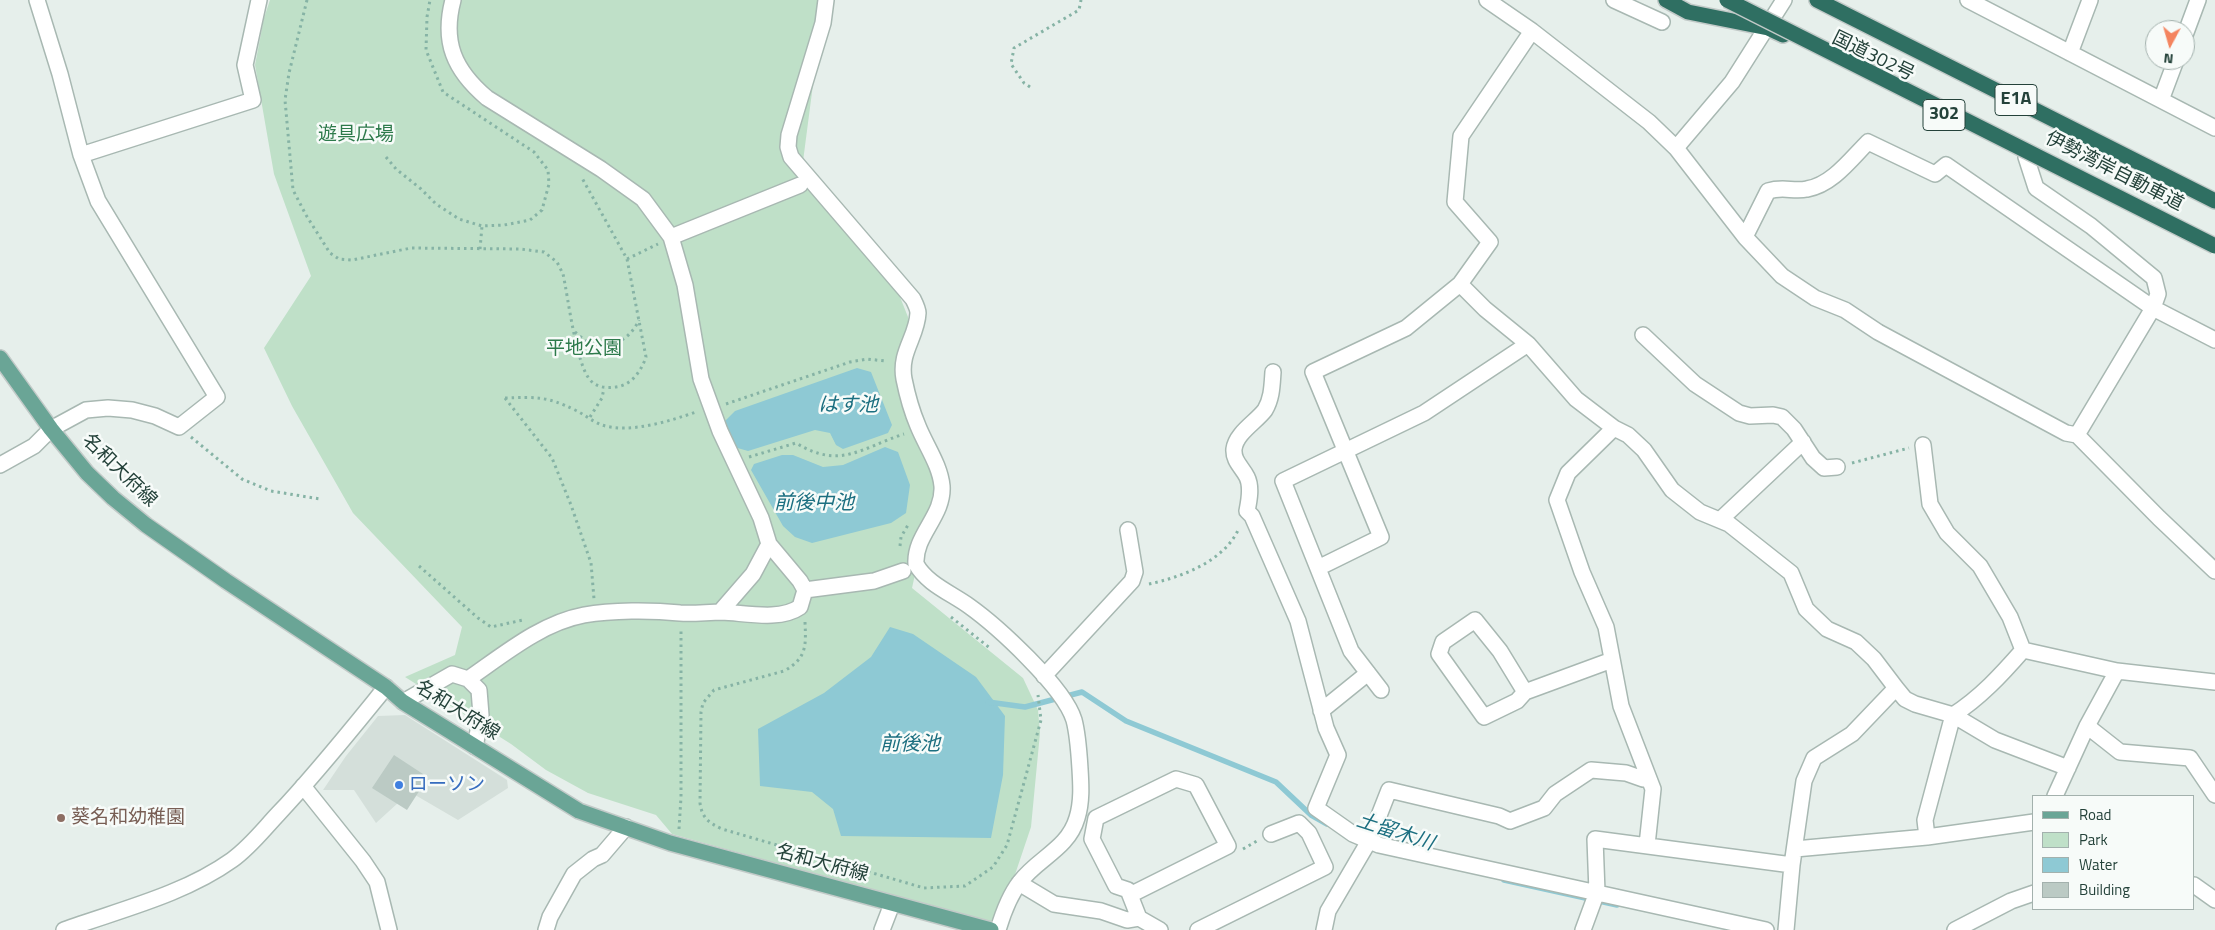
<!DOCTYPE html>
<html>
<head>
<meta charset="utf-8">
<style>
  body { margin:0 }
  #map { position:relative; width:2215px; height:930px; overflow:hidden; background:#e6efeb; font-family:"Titillium Web",sans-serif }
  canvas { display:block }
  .legend { position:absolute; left:2032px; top:795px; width:162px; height:115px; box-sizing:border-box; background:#f7fbf9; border:1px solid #a3b1ad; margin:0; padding:6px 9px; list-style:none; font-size:15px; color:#24423a }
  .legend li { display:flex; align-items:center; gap:10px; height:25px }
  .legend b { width:25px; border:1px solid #a3b1ad }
  .north { position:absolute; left:2145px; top:20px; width:50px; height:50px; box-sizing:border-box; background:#f7fbf9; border:1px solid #a3b1ad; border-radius:50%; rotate:186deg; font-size:14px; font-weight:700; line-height:20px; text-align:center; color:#24423a }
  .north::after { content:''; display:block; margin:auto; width:18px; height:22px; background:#f4845f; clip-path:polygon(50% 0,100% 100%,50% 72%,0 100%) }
</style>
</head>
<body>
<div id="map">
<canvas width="2215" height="930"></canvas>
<ul class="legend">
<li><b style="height:6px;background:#6aa596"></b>Road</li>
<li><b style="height:14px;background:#bfe0c8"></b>Park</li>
<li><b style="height:14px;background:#8ec9d4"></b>Water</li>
<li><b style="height:14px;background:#bbcac4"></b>Building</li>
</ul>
<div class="north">N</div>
</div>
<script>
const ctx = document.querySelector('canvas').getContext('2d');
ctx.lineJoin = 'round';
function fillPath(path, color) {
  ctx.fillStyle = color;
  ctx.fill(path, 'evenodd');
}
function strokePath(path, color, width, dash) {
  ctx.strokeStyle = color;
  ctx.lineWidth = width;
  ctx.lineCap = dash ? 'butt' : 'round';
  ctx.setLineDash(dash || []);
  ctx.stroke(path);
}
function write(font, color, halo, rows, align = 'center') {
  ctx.font = font + ' "Titillium Web","Noto Sans JP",sans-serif';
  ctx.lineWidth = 5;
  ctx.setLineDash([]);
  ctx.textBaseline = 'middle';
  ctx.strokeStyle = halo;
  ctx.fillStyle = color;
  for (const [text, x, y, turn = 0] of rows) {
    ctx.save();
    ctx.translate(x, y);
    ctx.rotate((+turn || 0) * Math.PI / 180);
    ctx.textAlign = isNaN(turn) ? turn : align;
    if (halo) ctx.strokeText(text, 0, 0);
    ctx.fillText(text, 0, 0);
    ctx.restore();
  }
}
fillPath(new Path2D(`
  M405,715L507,780L508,788L458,820L410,792L376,823L354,790H323L346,756L378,716Z`), '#d4dfda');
fillPath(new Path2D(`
  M270,0H824L802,169L892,277L910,322L909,380L937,476L912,588L1023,678L1038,710L1040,733L1031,827L998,925L672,834L656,815L588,793L546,770L511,744L405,677L455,655L462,627L353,513L292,406L264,348L311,276L274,174L255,65L264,18Z`), '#bfe0c8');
fillPath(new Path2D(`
  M857,368L871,372L892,425L888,433L843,449L836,445L830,433L815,430L748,451L734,447L725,421L735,411Z
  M885,447L898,452L910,485L906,513L891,523L812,543L795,537L783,526L751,470L754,464L782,455H793L823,467L843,465Z
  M890,627L913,634L976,677L1005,716L1003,775L991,838L841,836L833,809L812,792L760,786L758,729L824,693L871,657Z`), '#8ec9d4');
strokePath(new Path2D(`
  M988,702L1025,707L1082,692L1126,721L1276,782L1311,815L1327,824
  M1504,880L1617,905`), '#8ec9d4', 5.5);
fillPath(new Path2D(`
  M394,755L423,774L425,782L407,810L372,788Z`), '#bbcac4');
const minor = new Path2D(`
  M453,0C442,42 454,70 487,98L601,169L643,199L671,237L685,285L701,379L720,431L761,518L769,544
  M826,0L823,23L789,135L788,147L791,157L913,299C915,303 918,309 918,313C917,337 899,352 904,379C907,394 912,412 918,426C926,446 940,465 942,486C944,516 914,535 916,564C927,584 951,593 969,606C997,626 1064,687 1074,720C1078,735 1079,753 1080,769C1081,785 1082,802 1077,818C1068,849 1038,858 1020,882C1009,896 1003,913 998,930
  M1487,0L1532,31L1649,122L1676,148L1745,237L1782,276L1815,298L1845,310L1878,332L2066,433L2077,435L2159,518L2215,571
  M1614,0L1662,22
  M1968,0L2215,128
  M2185,35L2198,0
  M2070,53L2090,0
  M2161,100L2176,60
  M1676,148L1732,82L1784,0
  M81,155L253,100L245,65L259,0
  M2026,157L2036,188L2091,226L2154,278L2158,294L2153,308L2077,435
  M671,237L800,185
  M1745,237L1768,191C1784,186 1793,192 1807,189C1832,185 1851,159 1868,142L1935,174L1946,165L2153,308L2215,340
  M1460,284L1485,309L1528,344L1576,399L1614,428L1628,435L1644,450L1672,490L1700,512L1729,524L1791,573L1806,609L1827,629L1856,642L1874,659L1896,688
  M1643,335L1695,384L1739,413L1750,416L1773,415L1782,417L1794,429L1813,458L1824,468L1837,467
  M1273,372C1272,386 1272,398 1265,410C1256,422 1236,433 1234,449C1233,461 1242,467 1247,477C1252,487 1249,501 1247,511L1252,516L1298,621L1326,728L1338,755L1316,808L1353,834L1379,845L1766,930
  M1614,428L1568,473L1557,500L1582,572L1606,627L1621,706L1653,789L1647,845
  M1923,445L1930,504L1947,533L1980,566L2010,617L2023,650L2117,671
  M0,465L34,446L51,429L86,410L108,408L132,410L155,416L179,427L217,397L98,201L81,155L60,74L37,0
  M1720,520L1803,442
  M1318,568L1381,537L1313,372L1406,328L1460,284L1490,242L1455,202L1461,136L1532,31
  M720,612L753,574L769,544L800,581L805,590
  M1044,676L1132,581L1135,572L1128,530
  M468,679C503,655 541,623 584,615C612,610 651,610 680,613C694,614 708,612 722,612C746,613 780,621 800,607L805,590L874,581L903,571
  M1381,690L1351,651L1283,481L1424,413L1528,344
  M1525,692L1500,651L1475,620L1443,642L1439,654L1484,717L1517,701L1525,692L1612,660
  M403,702L452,674L468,679L479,690L481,715L475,747
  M1321,711L1368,673
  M2087,726L2120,752L2190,758L2215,795
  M303,786L363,861L377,882L389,930
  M2055,796L2087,726L2117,671L2215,682
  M1927,837L1925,820L1953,715C1980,698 2002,674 2023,650
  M1795,849L1927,837L2034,822
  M1019,883L1054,904L1101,911L1127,920L1139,918
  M2194,885L2215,900
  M1130,895L1228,846L1196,785L1176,779L1096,818L1092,839L1116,886L1128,890L1139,918L1160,930
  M64,930C119,910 183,895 232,860C250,847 263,830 278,814C316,774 351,730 386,687
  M546,930L550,917L574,874L593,859L602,855L626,827
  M882,930L892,904
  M1198,930L1325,867L1309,833L1299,823L1271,834
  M1324,930L1328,911L1369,841L1389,790L1499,816L1510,821L1544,808L1555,794L1591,770L1626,773L1643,779L1648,777
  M1583,930L1597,892L1595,839L1792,865
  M1786,930L1792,865L1804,781L1814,758L1852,734L1896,688L1905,699L1915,704L1953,715L1995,740L2068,768
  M1955,930L2011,901L2034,893`);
const major = new Path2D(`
  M0,358L51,429L87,473L113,498L146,525L226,581L386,687L403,702L579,811L670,843L991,930`);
const highway = new Path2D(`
  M1666,0L1688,12L1768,28L1783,35
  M1817,0L2215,201`);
strokePath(minor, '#a8b8b2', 18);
strokePath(major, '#c2cac8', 18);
strokePath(highway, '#c2cac8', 18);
strokePath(new Path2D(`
  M307,0L289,73L285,100L293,190L306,215L330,253L339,259L352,260L411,248L520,249L544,252L557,262L563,274C568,296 576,366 591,381C598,388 607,388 616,387C632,385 641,371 646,357L627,259L582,178
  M1030,87L1024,83L1011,64L1014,48L1079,10L1081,0
  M386,157L396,169L421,189L436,204L459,219L482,226L504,225L530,220L542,210L549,184L548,170L534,152L443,92L426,50L427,17L430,0
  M480,249L482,226
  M627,259L658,244
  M575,332C580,336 586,342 592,344C612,350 631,338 639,320
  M505,398L552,458L571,505L591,563L594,599
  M505,398C535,397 547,396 575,410C584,414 593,422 602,425C629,434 670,421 696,412
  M726,404L850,362L867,359L885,361
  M590,417L602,398L604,388
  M191,437L242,479L271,491L320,499
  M749,457L796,443C840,470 861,448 904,434
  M1852,463L1909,448
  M900,546L901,537L908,525
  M419,566L478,618L491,627L523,620
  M1149,584C1182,577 1225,561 1239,528
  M951,617L991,649
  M805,622C806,646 807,658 784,671L714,690L703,703L701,712L700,803C702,818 709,823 722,829L924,888L965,886L993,867L1007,845L1041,720L1038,695
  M679,829L681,797V629
  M1243,849L1257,841`), '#86b3a5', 3, [2.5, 4]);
strokePath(minor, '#fff', 15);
strokePath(major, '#6aa596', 15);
strokePath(highway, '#2f6f62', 15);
const highwayBridge = new Path2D(`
  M1727,0L2215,246`);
strokePath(highwayBridge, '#c2cac8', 18, []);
strokePath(highwayBridge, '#2f6f62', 15);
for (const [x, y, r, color] of [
  [399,785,5,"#3f7fe0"],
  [61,818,5,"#8d6e63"]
]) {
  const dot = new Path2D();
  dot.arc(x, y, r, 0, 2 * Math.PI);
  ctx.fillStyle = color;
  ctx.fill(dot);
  strokePath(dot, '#f7fbf9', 2);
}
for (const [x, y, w] of [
  [2016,100,42],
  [1944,115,42]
]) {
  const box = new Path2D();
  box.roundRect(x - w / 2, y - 15.5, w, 31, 4);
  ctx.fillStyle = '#f7fbf9';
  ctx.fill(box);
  strokePath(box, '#24423a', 1);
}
write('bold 18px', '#24423a', null, [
  ["E1A",2016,100],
  ["302",1944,115]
]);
write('19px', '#24423a', '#f7fbf9', [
  ["国道302号",1873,57,26],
  ["伊勢湾岸自動車道",2114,172,27],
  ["名和大府線",119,471,44],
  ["名和大府線",457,711,32],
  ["名和大府線",822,864,15]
]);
write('19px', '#2d7a4b', '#f7fbf9', [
  ["遊具広場",356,135],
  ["平地公園",584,349]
]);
write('19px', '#366cbe', '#f7fbf9', [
  ["ローソン",409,785]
], 'left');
write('19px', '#785e54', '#f7fbf9', [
  ["葵名和幼稚園",71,818]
], 'left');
write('italic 20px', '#1c6f80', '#f7fbf9', [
  ["はす池",848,406],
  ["前後中池",814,504],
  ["前後池",910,745],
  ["土留木川",1395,833,18]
]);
</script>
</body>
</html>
